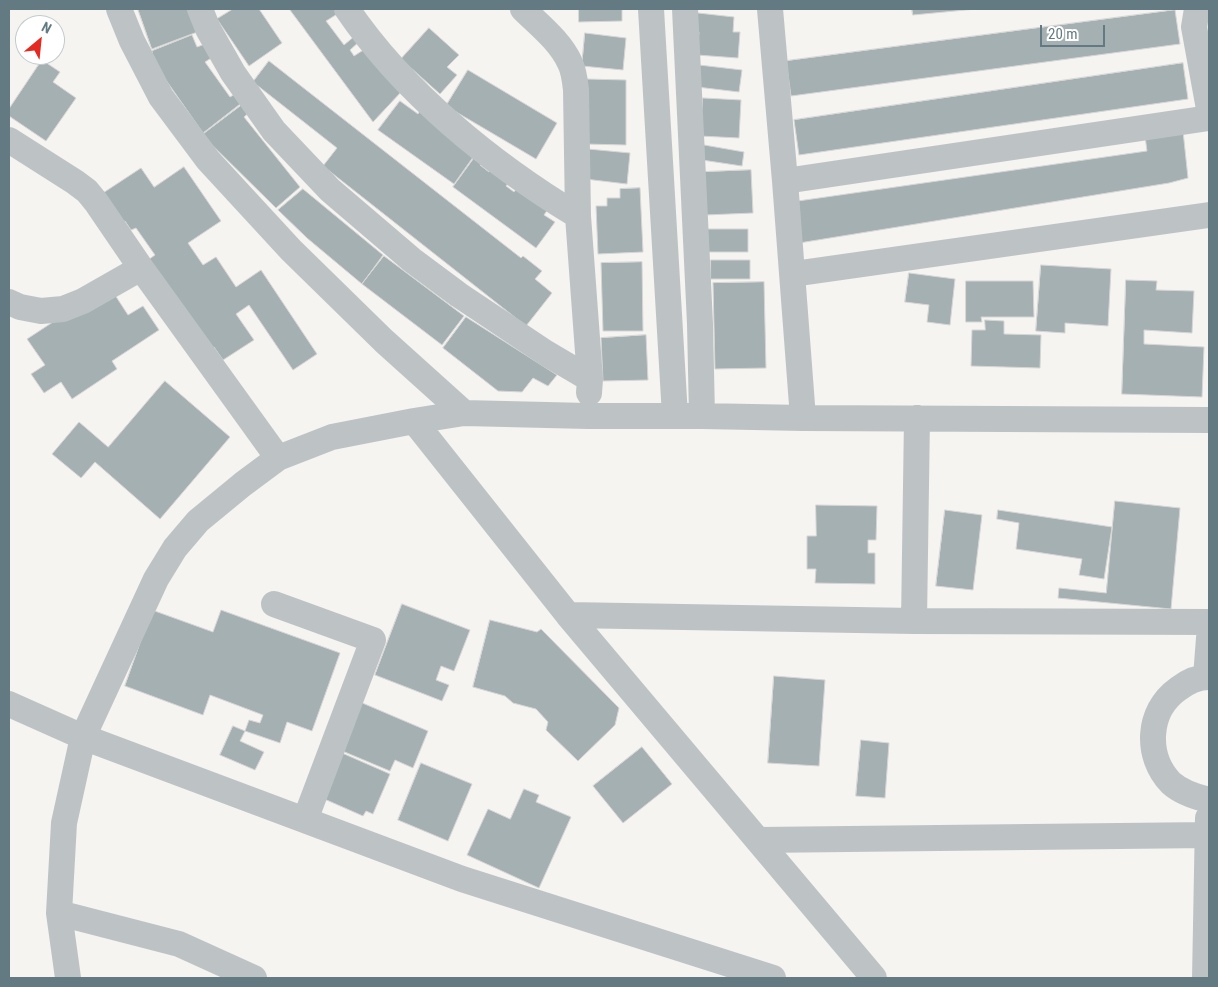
<!DOCTYPE html>
<html>
<head>
<meta charset="utf-8">
<style>
  body { margin:0 }
  #map { position:relative; width:1218px; height:987px; overflow:hidden; background:#f5f4f1; font-family:"Roboto Condensed",sans-serif }
  canvas { display:block }
  .frame { position:absolute; inset:0; border:10px solid #637a82; pointer-events:none }
  .north { position:absolute; left:15px; top:15px; width:50px; height:50px; box-sizing:border-box; background:#fff; border:1px solid #c1cacd; border-radius:50%; rotate:28deg; font-size:14px; font-weight:700; line-height:20px; text-align:center; color:#637a82 }
  .north::after { content:''; display:block; margin:auto; width:18px; height:22px; background:#e52921; clip-path:polygon(50% 0,100% 100%,50% 72%,0 100%) }
  .scale { position:absolute; left:1040px; top:25px; width:65px; height:22px; box-sizing:border-box; border:2px solid #637a82; border-top:0; padding-left:6px; font-size:15px; line-height:18px; white-space:nowrap; color:#637a82; -webkit-text-stroke:4px #fff; paint-order:stroke }
</style>
</head>
<body>
<div id="map">
<canvas width="1218" height="987"></canvas>
<div class="frame"></div>
<div class="north">N</div>
<div class="scale">20 m</div>
</div>
<script>
const ctx = document.querySelector('canvas').getContext('2d');
ctx.lineJoin = 'round';
function fillPath(path, color) {
  ctx.fillStyle = color;
  ctx.fill(path, 'evenodd');
}
function strokePath(path, color, width, dash) {
  ctx.strokeStyle = color;
  ctx.lineWidth = width;
  ctx.lineCap = dash ? 'butt' : 'round';
  ctx.setLineDash(dash || []);
  ctx.stroke(path);
}
const building = new Path2D(`
  M138,9H192L200,31L152,49Z
  M233,9H259L282,43L249,66L217,19Z
  M292,9H340L342,11L326,21L344,45L356,35L361,40L350,50L354,56L365,49L402,91L373,122L290,10Z
  M579,9H622V21L579,22Z
  M912,9H976L913,15Z
  M1175,10L1180,44L791,96L786,61Z
  M698,13L734,17L733,32H740L738,58L697,55L699,32H697Z
  M429,28L459,55L447,67L457,75L440,94L401,59Z
  M585,33L626,38L623,70L582,66Z
  M192,35L197,47L208,43L216,55L205,62L230,97L237,93L244,101L203,133L154,63L152,51Z
  M42,60L60,72L53,82L76,98L46,141L9,116V109Z
  M269,61L521,258L523,256L542,271L535,279L552,293L526,326L323,166L337,148L253,82Z
  M1183,63L1188,99L799,155L794,120Z
  M699,65L742,70L739,92L697,87Z
  M468,70L557,123L536,159L446,106Z
  M586,79L626,80V145L585,144Z
  M703,98L741,100L739,138L700,136Z
  M247,101L253,109L244,117L300,187L276,208L202,135Z
  M400,101L418,114L421,109L476,153L454,184L378,130Z
  M1183,131L1188,178L1169,183L799,243L798,201L1147,151L1145,136Z
  M704,145L744,152L742,166L702,160Z
  M588,149L630,153L627,184L585,179Z
  M477,154L484,159L480,165L489,172L491,169L511,179L506,186L514,192L519,186L548,209L544,215L555,222L536,248L453,187Z
  M184,167L221,221L188,243L203,265L216,257L236,287L261,270L317,354L293,370L249,305L236,314L254,340L223,360L214,347L209,351L148,260L155,255L136,228L131,230L125,221L123,222L103,193L141,168L154,187Z
  M751,170L753,213L705,215L703,172Z
  M640,188L643,252L598,254L596,206H607V198H620V189Z
  M303,189L383,255L362,284L307,238L278,210Z
  M706,229H748V252H706Z
  M384,256L464,316L442,345L362,284Z
  M711,260H750V279H711Z
  M642,262L643,331H603L601,263Z
  M1041,265L1111,269L1108,326L1065,323V333L1036,331Z
  M909,273L955,279L950,325L927,322L929,305L905,302Z
  M1126,280L1157,281L1156,290L1194,291L1192,333L1144,330V344L1204,347L1202,397L1122,394Z
  M966,281H1033L1034,317H981L982,322H966Z
  M764,282L766,368L715,369L713,283Z
  M113,292L128,315L143,306L159,330L112,361L117,369L72,399L61,382L44,393L31,374L45,365L27,339L73,309Z
  M466,317L557,375L548,386L533,378L522,392L498,391L443,348Z
  M985,320L1004,321V334L1041,335L1040,368L971,366L972,330H985Z
  M646,335L648,380L603,381L601,338Z
  M165,381L230,437L160,519L95,462L81,478L52,454L79,422L108,447Z
  M1115,501L1180,508L1171,609L1058,598L1059,588L1106,593Z
  M816,505L877,506L876,540H868V553H875V584L815,583L816,569H807V536H816Z
  M945,510L982,515L973,590L936,586Z
  M998,510L1112,527L1104,579L1079,575L1082,559L1016,549L1019,523L997,519Z
  M402,604L470,630L454,671L441,666L436,680L449,685L442,701L375,675Z
  M152,610L213,632L221,610L340,653L312,731L287,722L280,743L245,731L249,720L260,723L263,715L210,695L203,715L125,686Z
  M490,620L537,632L541,629L619,708L615,725L578,761L546,730L548,722L536,709L513,703L505,696L473,687Z
  M774,676L825,680L819,766L768,763Z
  M360,702L428,731L413,768L395,760L390,771L340,750Z
  M233,726L245,731L240,741L264,752L255,770L220,755Z
  M861,740L889,743L885,798L856,796Z
  M642,747L672,784L623,823L593,786Z
  M342,753L390,774L373,814L366,811L363,816L322,798Z
  M421,763L472,784L448,841L398,820Z
  M524,789L539,795L536,802L571,817L539,888L467,855L488,809L510,819Z`);
fillPath(building, '#a4b0b2');
strokePath(building, '#d6d5d4', 1);
strokePath(new Path2D(`
  M119,9L132,41L161,97L208,160L291,250L384,341L464,413
  M200,9L208,29L233,73L274,131L330,190L412,260L459,295L546,353L590,379
  M347,9C404,93 492,164 578,216
  M523,9C539,25 560,41 570,63C574,71 575,81 576,90L578,216L590,379L589,393
  M651,9L675,416
  M685,9L700,324L702,416
  M770,9L785,181L1209,118
  M1197,9L1194,27L1209,109
  M9,140L75,182L87,191L96,202L141,268L278,458
  M785,181L803,418
  M793,274L1209,215
  M9,302L20,307L41,311L63,309L83,301L141,268
  M414,421L568,615L874,978
  M274,604L373,640L305,820
  M568,615L914,621L1209,622
  M914,621L917,418
  M1206,677L1209,638
  M1209,677C1198,677 1187,682 1178,689C1147,711 1145,756 1171,783C1181,792 1196,797 1209,800
  M9,704L83,737L462,879L773,978
  M758,840L1209,835
  M59,913L179,944L254,978
  M68,978L59,913L64,823L83,737L156,579L175,548L198,521L243,484L278,458L332,437L414,421L464,413L588,416H702L803,418L1209,420
  M1205,978L1208,818`), '#bdc3c5', 26);
</script>
</body>
</html>
